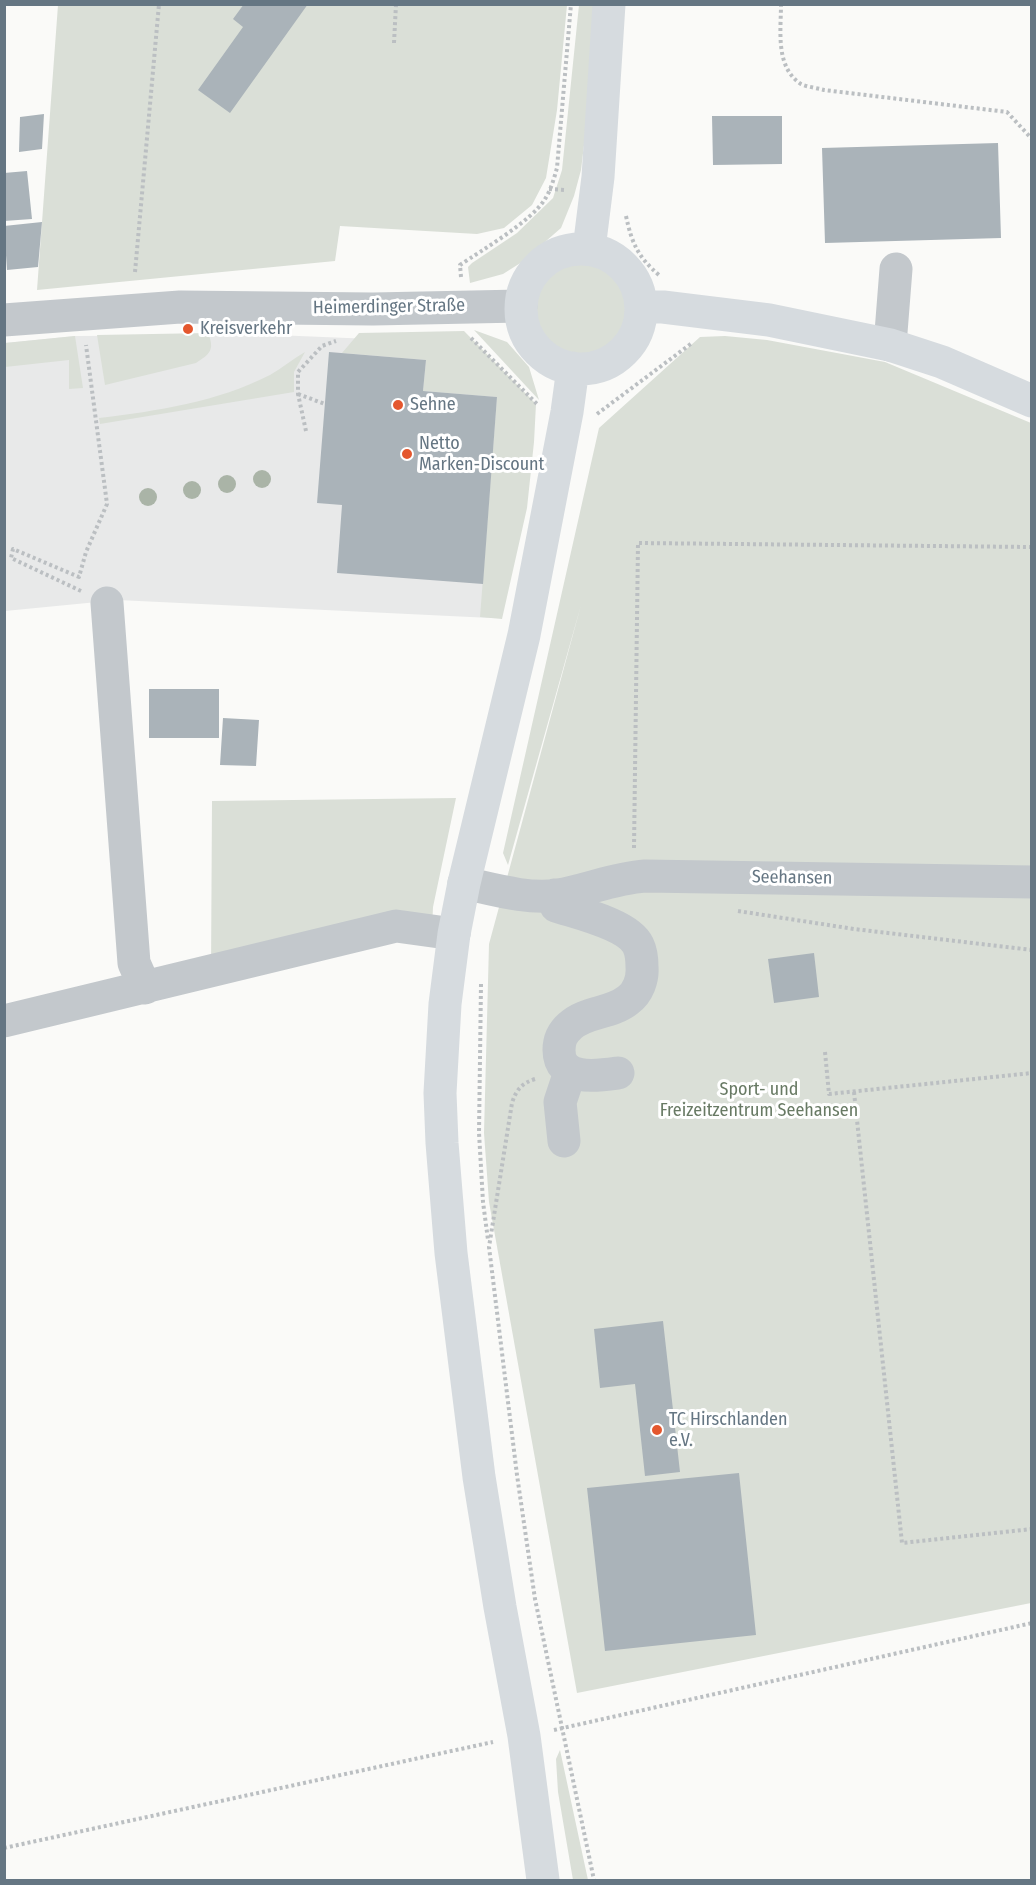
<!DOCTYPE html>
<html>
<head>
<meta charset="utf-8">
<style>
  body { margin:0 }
  #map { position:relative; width:1036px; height:1885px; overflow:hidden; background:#fafaf8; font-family:"Fira Sans Condensed",sans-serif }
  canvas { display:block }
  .frame { position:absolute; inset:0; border:6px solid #657683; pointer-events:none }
</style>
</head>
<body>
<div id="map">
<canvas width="1036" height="1885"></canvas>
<div class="frame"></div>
</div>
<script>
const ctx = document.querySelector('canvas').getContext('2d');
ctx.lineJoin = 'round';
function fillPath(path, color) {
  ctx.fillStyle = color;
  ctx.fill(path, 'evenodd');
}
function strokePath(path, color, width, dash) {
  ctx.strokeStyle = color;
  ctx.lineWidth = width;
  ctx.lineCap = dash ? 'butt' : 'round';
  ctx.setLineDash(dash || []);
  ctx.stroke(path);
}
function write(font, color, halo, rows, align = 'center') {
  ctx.font = font + ' "Fira Sans Condensed",sans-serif';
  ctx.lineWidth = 6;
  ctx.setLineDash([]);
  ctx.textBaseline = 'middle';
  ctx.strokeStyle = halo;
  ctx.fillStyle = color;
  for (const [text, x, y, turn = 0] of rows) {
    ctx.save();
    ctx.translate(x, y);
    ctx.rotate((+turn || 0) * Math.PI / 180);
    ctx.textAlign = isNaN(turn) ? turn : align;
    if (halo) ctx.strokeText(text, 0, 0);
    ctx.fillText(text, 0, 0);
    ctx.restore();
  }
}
fillPath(new Path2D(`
  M275,335L444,342L516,406L491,618L118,600L5,611V343L75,336Z`), '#e8e9e9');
fillPath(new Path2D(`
  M58,5H567L557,110L546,178L532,205L504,228L477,234L340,226L335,261L37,290Z
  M579,5H596L591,87L581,170L574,196L561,228L522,262L503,274L470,283L468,267L472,263L517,233L553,198L562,170Z
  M533 309a48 48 0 1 1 96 0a48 48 0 1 1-96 0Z
  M474,330L507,342L529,367L539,400Z
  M464,331L536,404L534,442L527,508L502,619L480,617L497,397L423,391L426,360L342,353L359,333Z
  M208,333C215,350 210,354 196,363L105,385L97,335Z
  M75,336L83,388L69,389V360L5,367V343Z
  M725,336L767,340L885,362L1031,423V1603L577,1693L489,1202L484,1133L489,944L581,605L508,865L503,853L599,428L700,337Z
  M305,352L294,372V392L100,424L99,418C157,411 217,402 270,375C282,368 293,359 305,352Z
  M456,798L433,907L432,930L211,972L212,801Z
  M560,1750L588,1880H573L558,1792L556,1759Z`), '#dadfd7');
fillPath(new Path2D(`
  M244,4H308L230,113L198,90L243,27L233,19Z
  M44,114L42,149L19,152L20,117Z
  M712,116H782V164L713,165Z
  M998,143L1001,238L825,243L822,148Z
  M27,171L32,219L4,221V173Z
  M42,222L38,267L7,270L4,226Z
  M329,352L426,360L423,391L497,397L483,584L337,573L342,505L317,503Z
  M149,689H219V738H149Z
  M223,718L259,720L256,766L220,765Z
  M814,953L819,997L774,1003L768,959Z
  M663,1321L680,1472L645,1476L635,1384L600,1388L594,1329Z
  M739,1473L756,1635L605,1651L587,1488Z`), '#aab3b9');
strokePath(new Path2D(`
  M781,4C781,31 775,67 801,84C807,87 817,88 824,90L1007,112L1032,139
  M394,43L396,4
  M549,189L566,190
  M626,216C632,244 638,257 660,276
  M135,272L159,4
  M461,277L460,265C482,250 532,221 545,199C551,190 554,178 557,168L571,4
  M471,338L538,405
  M298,394L325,404
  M597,414L692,343
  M306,431L298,394V372L322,346L336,341
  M81,591L11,558L13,549L79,577L86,552L107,504L86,345
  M634,848L638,543L1032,547
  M738,911L854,929L1032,950
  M481,984L479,1133L483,1202L488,1240
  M825,1052L829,1094L1032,1073
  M535,1079C522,1083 516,1090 512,1103L489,1247L517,1475L535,1599L594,1880
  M854,1092L902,1543L1032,1529
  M554,1730L1032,1623
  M4,1848L493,1742`), '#bbbfc2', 4, [3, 3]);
strokePath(new Path2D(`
  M4,320L180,307L373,309L521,306
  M890,345L896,269
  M107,603L134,963L145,988
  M464,883C492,889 529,900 558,895C587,890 615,878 645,876L1032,882
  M555,895L556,906C577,913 628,924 638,945C641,951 642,960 642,967C643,979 638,993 628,1000C611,1014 586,1011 570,1026C562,1033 559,1040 559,1050C559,1082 597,1076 618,1073
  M4,1021L396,926L454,934
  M564,1141L560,1102L570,1072`), '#c3c8cc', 33);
strokePath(new Path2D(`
  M521 309a60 60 0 1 1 120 0a60 60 0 1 1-120 0Z
  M589,249L598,177L609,4
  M641,307H663L769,320L890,345L942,362L1032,401
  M543,1880L524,1736L500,1607L479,1477L451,1253L442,1143L440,1093L445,1004L454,934L464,883L524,635L567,412L573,368`), '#d6dbdf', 33);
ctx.fillStyle = '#aab4a7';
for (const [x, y] of [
  [262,479],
  [227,484],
  [192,490],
  [148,497]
]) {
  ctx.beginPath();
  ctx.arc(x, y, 9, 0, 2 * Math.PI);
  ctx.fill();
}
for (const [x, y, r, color] of [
  [188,329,6,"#e4572e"],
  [398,405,6,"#e4572e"],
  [407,454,6,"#e4572e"],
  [657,1430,6,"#e4572e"]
]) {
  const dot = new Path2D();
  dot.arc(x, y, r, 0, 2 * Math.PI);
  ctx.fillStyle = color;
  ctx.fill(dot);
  strokePath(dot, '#fff', 2);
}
write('18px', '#657683', '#fff', [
  ["Heimerdinger Straße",389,307,-1],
  ["Seehansen",792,878,1]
]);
write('18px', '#657683', '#fff', [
  ["Kreisverkehr",200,329],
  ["Sehne",410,405],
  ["Netto",419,444],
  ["Marken-Discount",419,465],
  ["TC Hirschlanden",669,1420],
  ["e.V.",669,1441]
], 'left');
write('18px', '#687a64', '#fff', [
  ["Sport- und",759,1090],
  ["Freizeitzentrum Seehansen",759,1111]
]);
</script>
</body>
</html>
